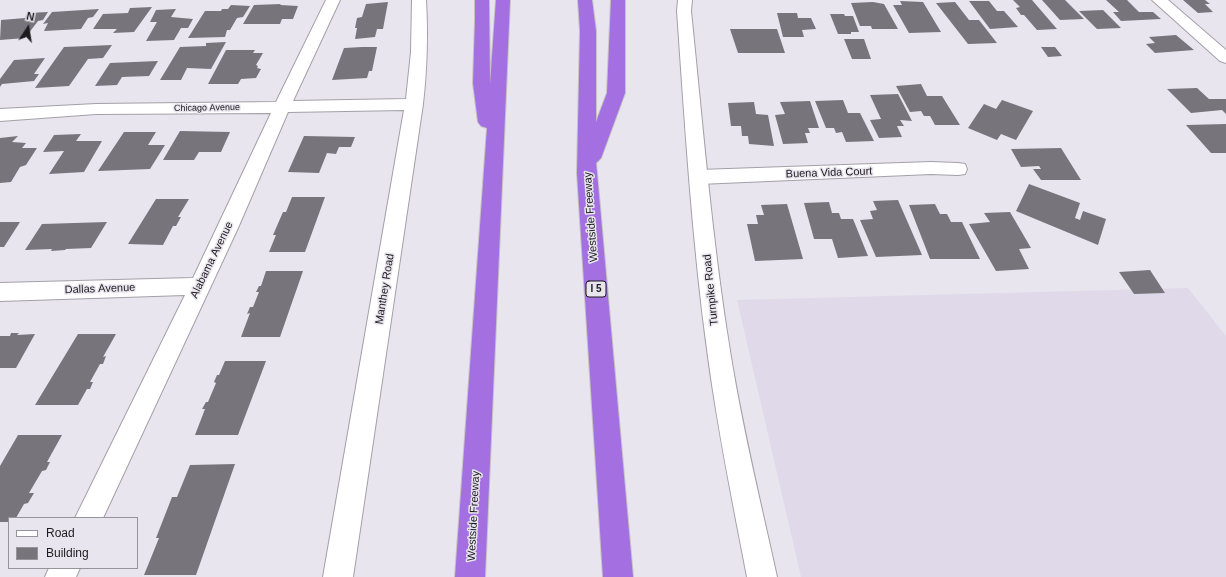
<!DOCTYPE html>
<html>
<head>
<meta charset="utf-8">
<style>
  body { margin:0 }
  #map { position:relative; width:1226px; height:577px; overflow:hidden; background:#e8e5ee; font-family:Helvetica,sans-serif }
  canvas { display:block }
  .legend { position:absolute; left:8px; top:517px; width:130px; height:52px; box-sizing:border-box; background:#e8e5ee; border:1px solid #96949b; margin:0; padding:5px 7px; list-style:none; font-size:12px; color:#1c1b1e }
  .legend li { display:flex; align-items:center; gap:8px; height:20px }
  .legend b { width:20px; border:1px solid #96949b }
  .north { position:absolute; left:8px; top:8px; width:40px; height:40px; -webkit-text-stroke:3px #e8e5ee; paint-order:stroke; rotate:12deg; font-size:11px; font-weight:700; line-height:16px; text-align:center; color:#1c1b1e }
  .north::after { content:''; display:block; margin:auto; width:14px; height:18px; background:#1c1b1e; clip-path:polygon(50% 0,100% 100%,50% 72%,0 100%) }
</style>
</head>
<body>
<div id="map">
<canvas width="1226" height="577"></canvas>
<ul class="legend">
<li><b style="height:5px;background:#fff"></b>Road</li>
<li><b style="height:11px;background:#77747c"></b>Building</li>
</ul>
<div class="north">N</div>
</div>
<script>
const ctx = document.querySelector('canvas').getContext('2d');
ctx.lineJoin = 'round';
function fillPath(path, color) {
  ctx.fillStyle = color;
  ctx.fill(path, 'evenodd');
}
function strokePath(path, color, width, dash) {
  ctx.strokeStyle = color;
  ctx.lineWidth = width;
  ctx.lineCap = dash ? 'butt' : 'round';
  ctx.setLineDash(dash || []);
  ctx.stroke(path);
}
function write(font, color, halo, rows, align = 'center') {
  ctx.font = font + ' Helvetica,sans-serif';
  ctx.lineWidth = 3;
  ctx.setLineDash([]);
  ctx.textBaseline = 'middle';
  ctx.strokeStyle = halo;
  ctx.fillStyle = color;
  for (const [text, x, y, turn = 0] of rows) {
    ctx.save();
    ctx.translate(x, y);
    ctx.rotate((+turn || 0) * Math.PI / 180);
    ctx.textAlign = isNaN(turn) ? turn : align;
    if (halo) ctx.strokeText(text, 0, 0);
    ctx.fillText(text, 0, 0);
    ctx.restore();
  }
}
fillPath(new Path2D(`
  M1188,288L1226,336V577H801L737,300Z`), '#dfd9e9');
fillPath(new Path2D(`
  M1013,0H1032L1057,29L1037,30L1024,15H1021L1016,8L1020,7Z
  M1042,0H1065L1084,19L1060,20Z
  M1106,0H1127L1139,12H1153L1161,19L1121,21L1113,12H1119Z
  M1183,0H1205L1210,4H1205L1213,12L1198,13Z
  M900,1L923,2L941,32L909,33L893,5H902Z
  M969,1H989L997,11H1004L1018,27L990,29Z
  M388,2L383,29H377L375,37L355,39L357,28H355L357,18L362,17L366,4Z
  M873,2L884,4L898,29H872L871,26H860L851,3Z
  M955,2L969,20H979L997,43L968,44L936,3Z
  M281,4L280,5L298,6L293,19H282L280,24H243L254,5Z
  M231,5L250,6L243,17L237,18L230,30H227L225,37L188,38L205,11H221L222,9H228Z
  M152,7L134,32L113,33L117,29H93L103,14L128,13L130,8Z
  M99,9L93,17L88,18L81,29L44,31L48,23L43,24L52,12Z
  M176,9L171,17L193,19L188,28H181L174,40L146,41L157,22H150L156,10Z
  M1103,10L1121,28L1097,29L1079,11Z
  M48,12L43,20L38,21L25,38L0,40L1,20L25,18L27,13Z
  M777,13H797L798,18H811L816,29L802,30L804,37H783Z
  M830,14H844L845,16H853L859,32H851V34H838Z
  M730,29H777L785,53H738Z
  M1176,35L1194,50L1155,53L1146,44L1155,43L1149,37Z
  M844,39H864L871,59H852Z
  M226,42L211,69L187,68L181,80H160L180,47L206,46V43Z
  M112,45L103,58L88,59L69,86L35,88L64,47Z
  M362,47H377L372,71H369L367,78L332,80L344,48Z
  M1041,47H1055L1062,56L1048,57Z
  M226,50H255L253,53H263L256,65L258,66L257,68L261,69L256,78L241,79L238,84H208Z
  M45,58L34,74H39L34,81L2,84L0,87V79L14,60Z
  M158,61L149,76L122,77L117,85L95,86L110,63Z
  M921,84L927,96H942L960,125H935L930,116H924L921,111L910,112L896,86Z
  M1197,88L1209,99H1226V114L1222,110L1191,113L1167,89Z
  M898,94L912,121L900,120L904,126H897L902,137L879,138L870,120L881,119L870,95Z
  M843,100L848,113H860L874,141L846,142L842,132L836,133L834,128H826L815,101Z
  M1002,100L1033,111L1016,140L1001,134L997,140L968,128L984,104L996,109Z
  M810,101L819,128H808L810,133H805L808,143L783,144L775,115L785,114L780,102Z
  M754,102L756,114L768,115L774,146L749,144L748,136H742L741,126H731L728,103Z
  M1226,124V153H1211L1186,125Z
  M180,131L230,132L221,152H199L194,160H163Z
  M124,132H156L148,145H165L150,169L98,171Z
  M81,134L76,141H102L84,172L49,174L64,151L43,152L54,135Z
  M18,136L12,142L26,143L22,148H37L26,165L20,167L11,182L0,183V138Z
  M304,136L355,137L351,147H339L336,154L327,153L319,173L288,172Z
  M1061,148L1081,180H1041L1033,169H1041L1039,166L1021,167L1011,149Z
  M1029,184L1080,203L1075,218L1080,220L1083,211L1106,219L1098,245L1016,211Z
  M292,197H325L305,252H269L276,235H273L283,212H286Z
  M156,199H189L178,217H181L176,226H173L163,245L128,244Z
  M898,200L922,255L876,257L860,220L873,219L870,211L877,210L873,201Z
  M829,202L832,213H839L841,219H853L868,256L838,258L832,239H814L804,203Z
  M787,204L803,259L755,261L747,224H758L756,215H764L761,205Z
  M935,204L940,214H947L951,222H962L980,259H930L909,205Z
  M1010,212L1031,248L1019,249L1029,269L996,271L969,224L990,222L984,213Z
  M0,222H20L4,247H0Z
  M107,222L91,248L66,249L65,250L51,251L52,249L25,250L42,224Z
  M1150,270L1165,293L1134,294L1119,272Z
  M266,271H303L280,337H241L250,313L247,314L250,307H253L259,292H256L259,286H261Z
  M11,333H19L17,335L35,334L16,368H0V336H10Z
  M78,334H116L103,357L106,356L103,364H100L90,382H93L90,389H87L78,405H35Z
  M225,361H266L238,435H195L205,409H202L206,402H208L216,383L214,382L217,375H219Z
  M18,435H62L47,462H50L46,470L42,471L29,493H34L28,503L24,504L16,518H9V522H0V466Z
  M235,464L196,575H144L159,538H156L172,497H177L190,465Z`), '#77747c');
const street = new Path2D(`
  M326,0H340L293,101L406,99L411,52L412,0H426C428,35 427,69 423,104L353,577H323L404,110L288,112L238,228L103,518H75L185,295L0,301V283L193,278L271,113L96,114L0,121V109L96,104L276,102Z
  M1152,0H1168L1226,50V63L1220,61Z
  M931,162L958,163L965,164L967,169L965,174L958,175L931,174L699,184L692,182L689,177L692,172L699,170Z
  M49,568H80L76,577H45Z`);
const secondary = new Path2D(`
  M678,0H692L691,11C703,126 712,243 731,357C743,431 761,504 777,577H747C733,504 718,431 708,357C692,242 685,126 677,11Z`);
const highway = new Path2D(`
  M475,0H489L490,85L496,0H510L485,577H455L487,128L481,126L478,122L473,83L475,20Z
  M578,0H592L596,31V122L607,93L611,0H625V93L601,158L596,163L597,173L633,577H603L577,173L580,31Z`);
strokePath(street, '#a3a0a8', 2);
strokePath(secondary, '#a3a0a8', 2);
strokePath(highway, '#c4c4c4', 2);
fillPath(street, '#fff');
fillPath(secondary, '#fff');
fillPath(highway, '#a36fe1');
write('9px', '#1c1b1e', '#e8e5ee', [
  ["Chicago Avenue",207,108,-1]
]);
for (const [x, y, w] of [
  [596,289,20]
]) {
  const box = new Path2D();
  box.roundRect(x - w / 2, y - 8, w, 16, 3);
  ctx.fillStyle = '#e8e5ee';
  ctx.fill(box);
  strokePath(box, '#1c1b1e', 1);
}
write('bold 10px', '#1c1b1e', null, [
  ["I 5",596,289]
]);
write('11px', '#1c1b1e', '#e8e5ee', [
  ["Buena Vida Court",829,173,-2],
  ["Westside Freeway",591,217,-94],
  ["Alabama Avenue",212,260,-64],
  ["Dallas Avenue",100,289,-2],
  ["Manthey Road",385,289,-81],
  ["Turnpike Road",711,290,-96],
  ["Westside Freeway",474,516,-87]
]);
</script>
</body>
</html>
